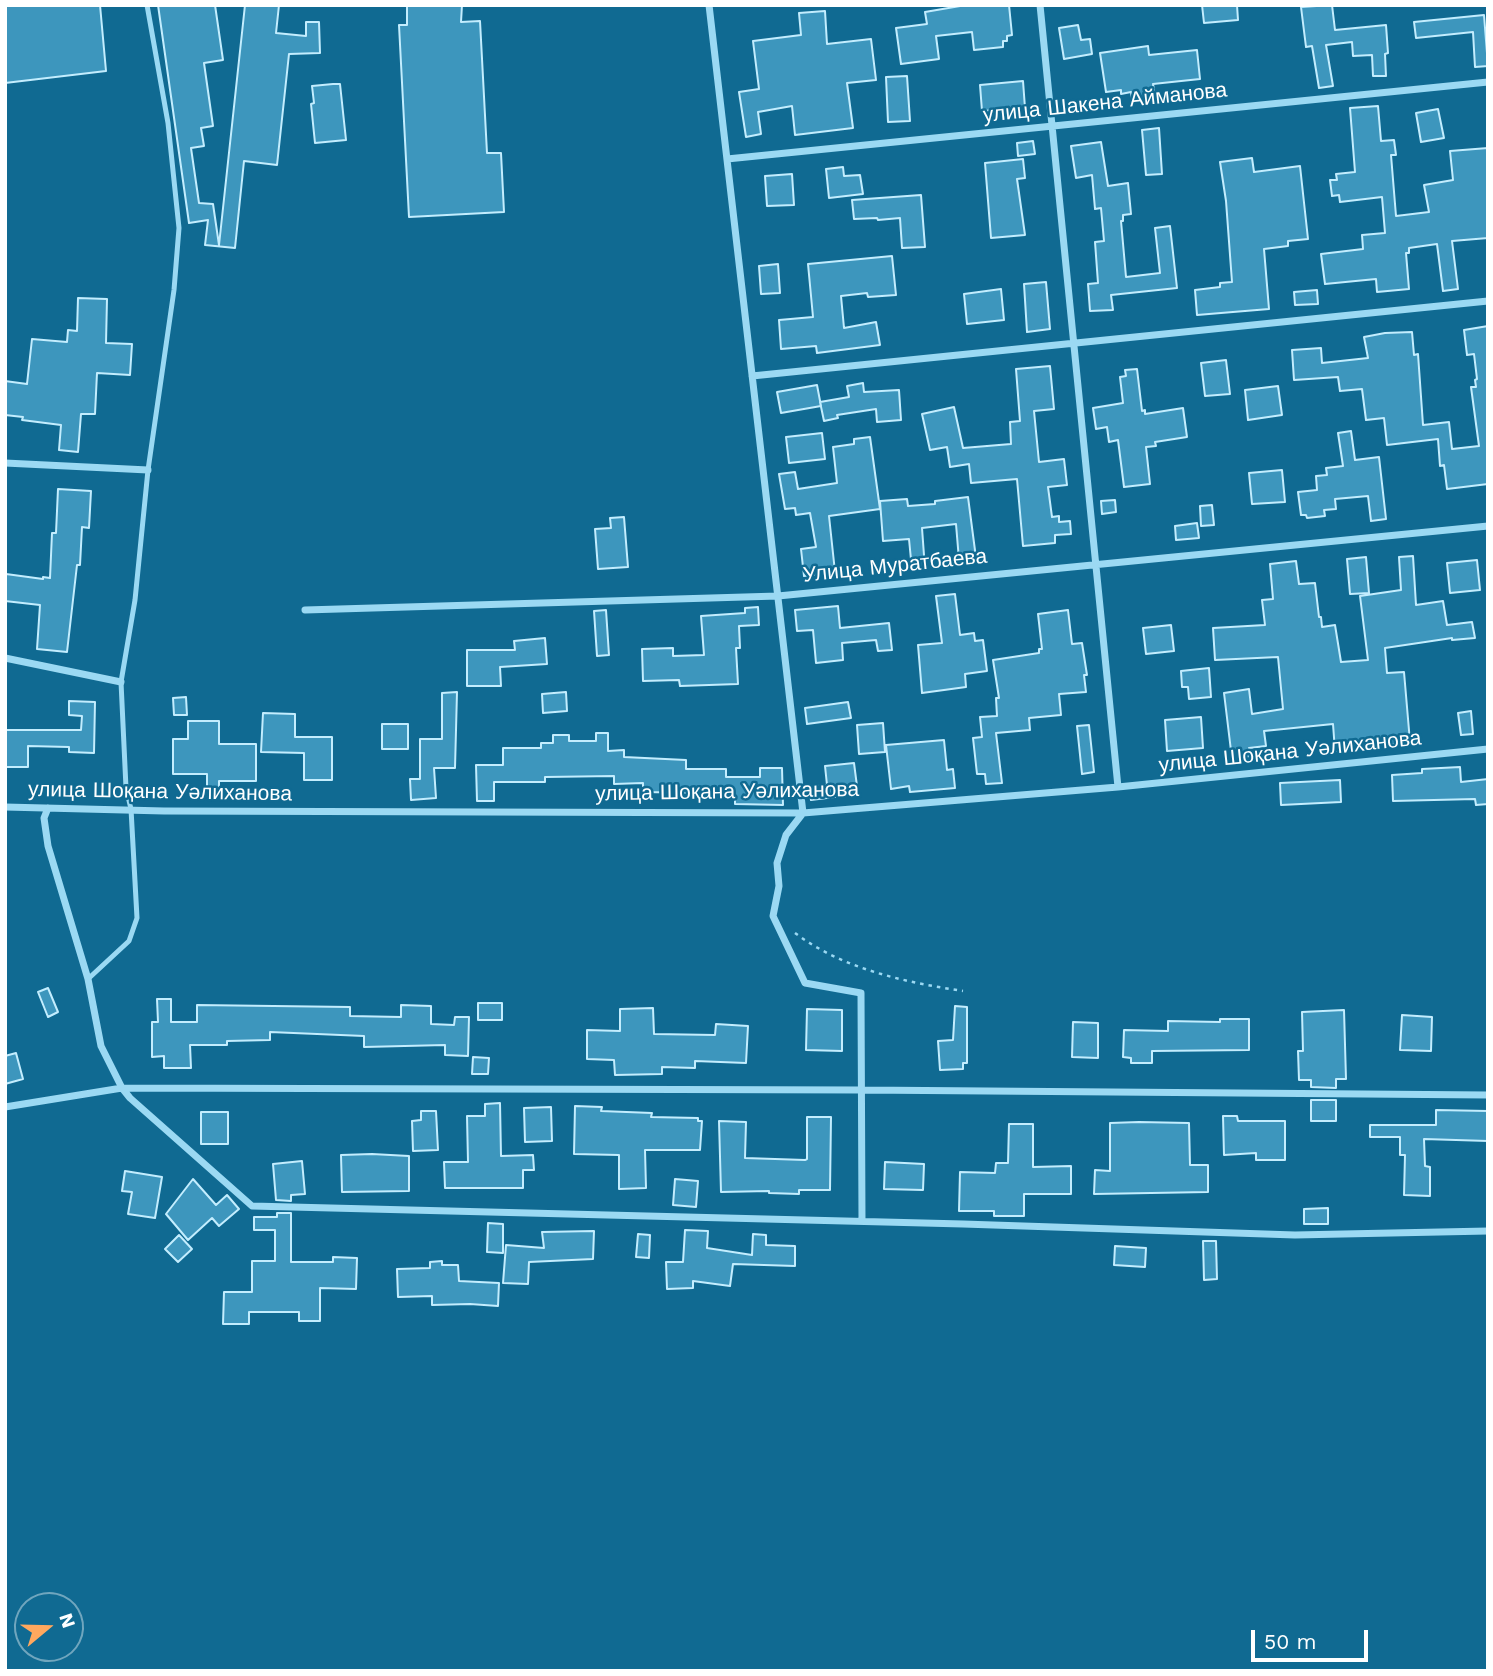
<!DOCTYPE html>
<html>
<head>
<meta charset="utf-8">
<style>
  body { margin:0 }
  #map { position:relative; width:1493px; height:1676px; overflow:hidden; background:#106a92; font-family:"Work Sans",sans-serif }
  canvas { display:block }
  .frame { position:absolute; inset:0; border:7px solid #fff; pointer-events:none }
  .north { position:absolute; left:14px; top:1592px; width:70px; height:70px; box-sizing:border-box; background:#106a92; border:2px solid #70a6be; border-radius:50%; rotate:71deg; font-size:19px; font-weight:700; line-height:28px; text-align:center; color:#fff }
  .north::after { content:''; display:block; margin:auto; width:24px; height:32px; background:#ffa85e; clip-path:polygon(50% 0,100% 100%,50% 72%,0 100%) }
  .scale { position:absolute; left:1251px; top:1630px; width:117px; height:32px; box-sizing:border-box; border:4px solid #fff; border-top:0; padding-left:9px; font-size:21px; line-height:24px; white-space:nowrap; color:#fff; -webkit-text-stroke:5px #106a92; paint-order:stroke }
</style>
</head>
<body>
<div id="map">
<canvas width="1493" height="1676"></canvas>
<div class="frame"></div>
<div class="north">N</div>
<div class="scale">50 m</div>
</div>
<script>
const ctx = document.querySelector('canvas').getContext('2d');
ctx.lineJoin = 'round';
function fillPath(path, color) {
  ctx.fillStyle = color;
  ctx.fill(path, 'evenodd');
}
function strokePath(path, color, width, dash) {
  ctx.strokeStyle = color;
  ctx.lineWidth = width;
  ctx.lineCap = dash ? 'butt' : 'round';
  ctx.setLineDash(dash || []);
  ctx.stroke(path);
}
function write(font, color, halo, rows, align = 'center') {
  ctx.font = font + ' "Work Sans",sans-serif';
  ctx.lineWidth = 5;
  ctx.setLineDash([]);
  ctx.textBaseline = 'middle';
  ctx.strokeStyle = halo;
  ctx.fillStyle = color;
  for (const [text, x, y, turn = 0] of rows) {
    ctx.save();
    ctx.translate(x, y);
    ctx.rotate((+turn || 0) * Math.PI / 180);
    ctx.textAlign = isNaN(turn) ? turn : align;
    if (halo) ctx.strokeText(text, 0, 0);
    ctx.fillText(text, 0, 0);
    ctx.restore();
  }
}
const building = new Path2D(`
  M5,5H100L106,71L5,83Z
  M158,5H215L223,60L204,63L213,126L201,128L204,146L191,148L199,203L213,204L219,245L245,5H279L276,33L306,36V22H319L320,53L289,54L277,165L244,161L235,248L205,245L208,220L189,223Z
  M407,5H462L461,22L480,21L487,153H501L504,212L409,217L399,25H407Z
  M966,5H1009L1012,35L1007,36V41H1003V47L974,50L972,32L936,36L939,59L901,64L896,28L927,24L925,12Z
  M1202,5H1237L1238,20L1204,23Z
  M1332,5L1335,30L1386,25L1388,53L1385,54L1386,76H1373L1372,55L1353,56L1352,42L1326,45L1333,86L1319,88L1312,46L1306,47L1301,7Z
  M825,11L827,44L871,39L876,80L847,83L853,128L795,135L792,106L758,112L761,134L746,137L739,92L759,89L753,41L801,35L799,13Z
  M1484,15L1488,66L1475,67L1473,32L1416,38L1414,22Z
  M1078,25L1081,40L1090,39L1092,54L1064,59L1059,28Z
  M1148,46L1149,55L1197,50L1200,79L1153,84L1155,96L1132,100L1131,92L1121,94V90L1106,92L1100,53Z
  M907,76L910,121L888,122L886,77Z
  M1023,81L1025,108L982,111L980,85Z
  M333,84H340L346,140L315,143L311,104L314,103L312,86Z
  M1378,106L1381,141L1394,140L1396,155H1391L1396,216L1429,212L1424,185L1453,180L1450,151L1488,148V238L1452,241L1458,289L1443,291L1437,244L1409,248V253H1406L1409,289L1377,292L1376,279L1325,284L1321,254L1363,249L1362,235L1385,233L1382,197L1340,202L1339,195L1332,196L1330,180H1337L1336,174L1355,172L1350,108Z
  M1438,109L1444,138L1421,142L1416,113Z
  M1159,128L1162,174L1146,175L1142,130Z
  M1033,141L1035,154L1018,156L1017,143Z
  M1101,142L1108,186L1128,183L1131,214L1123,215V221H1121L1126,277L1160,273L1155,228L1170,226L1177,288L1111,295L1113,310L1090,311L1088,284L1098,283L1095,242L1104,241L1101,208L1095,209L1092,175L1076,178L1071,146Z
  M1252,158L1254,172L1300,166L1308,239L1288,241V246L1264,249L1269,309L1197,315L1195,290L1220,287V283L1232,282L1226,201L1220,162Z
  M1023,159L1025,178L1017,179L1025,235L991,238L985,163Z
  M843,167L844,176L860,175L863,194L829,198L826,169Z
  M792,174L794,205L767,206L765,176Z
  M921,195L925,247L902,248L900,218L878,220L877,218L854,219L852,200Z
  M892,256L896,295L868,297L867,293L841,296L844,328L876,322L880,345L817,353L816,346L781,349L779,320L813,317L808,264Z
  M778,264L780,293L761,294L759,266Z
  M1046,282L1050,329L1027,332L1024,284Z
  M1001,289L1004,320L967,324L964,294Z
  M1317,290L1318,304L1295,305L1294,292Z
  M78,298L107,299L106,343L132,344L130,375L97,373L95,414H81L78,452L59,450L61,425L22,420L23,417L5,415V381L27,384L32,339L67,342L68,330L77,331Z
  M1488,326V484L1447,489L1444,465L1440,466L1438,439L1387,445L1384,418L1366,420L1362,389L1340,391L1338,377L1294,380L1292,350L1321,348L1322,363L1368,358L1364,337L1385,333L1412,332L1414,355L1418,354L1423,425L1449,422L1452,449L1479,446L1471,387H1476L1475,380L1477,379L1474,354L1467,355L1464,330Z
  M1226,360L1230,394L1205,396L1201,363Z
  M1050,366L1054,409L1034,411L1039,462L1064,459L1067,485L1048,487L1052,517L1059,516V522L1070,521L1071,534L1055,535V543L1023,546L1017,479L971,483L969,464L950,467L947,447L930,450L922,414L954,407L963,448L1011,444L1010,422L1020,421L1016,369Z
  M1137,369L1142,411L1145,410V414L1183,408L1187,437L1155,442L1156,446L1146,447L1150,484L1124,487L1118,440L1109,442L1107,427L1096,429L1093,408L1123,403L1120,377L1126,376L1125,370Z
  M863,383L864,392L899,390L901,420L877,422L876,409L837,415L838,418L824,421L820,402L849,397L847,386Z
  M817,385L821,406L781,413L777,392Z
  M1278,386L1282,415L1248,420L1245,390Z
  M1351,431L1355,460L1379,457L1386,519L1371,521L1368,496L1335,499L1336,509L1324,510L1325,516L1307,518L1306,515H1301L1298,492L1317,490L1316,476L1327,475L1326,468L1343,466L1338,433Z
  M822,433L825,459L789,463L786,437Z
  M870,437L880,509L829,516L835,572L804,576L801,549L816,547L810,513L796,515L795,508L785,509L779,474L795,472L798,489L837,483L833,447L854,444V439Z
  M1282,470L1285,502L1252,504L1249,473Z
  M58,489L91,491L89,528L82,527L80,565H77L67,652L37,649L40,605L5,601L6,574L43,579V577L50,578L52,533H56Z
  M968,497L976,558L959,560L956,524L922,528L925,569L912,570L909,539L883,541L880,501L907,499L908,506L935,504V501Z
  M1115,500L1116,512L1102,514L1101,501Z
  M1212,505L1214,525L1201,526L1200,506Z
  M624,517L628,567L598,569L595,529L611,528L610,518Z
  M1197,523L1199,538L1176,540L1175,526Z
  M1413,556L1416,605L1443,601L1447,625L1472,622L1475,638L1452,640V638L1385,648L1387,673L1404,672L1410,742L1335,751L1333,724L1264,731L1266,746L1249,748L1250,756L1232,759L1224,693L1249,689L1252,714L1283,709L1278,657L1215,660L1213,628L1265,625L1262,600L1273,599L1270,564L1296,561L1299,584L1315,583L1319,617H1321L1322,627L1335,625L1341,662L1368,660L1360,596L1401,590L1399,557Z
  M1366,557L1369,593L1350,594L1347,559Z
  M1477,560L1480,590L1450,593L1447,563Z
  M955,594L960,635L974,633L975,641L983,640L987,671L965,674L966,687L922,693L918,645L942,643L936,596Z
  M838,606L840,628L889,623L892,650L878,651L876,640L842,643L843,660L816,663L813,630L797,631L795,610Z
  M758,607L759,625L739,626L740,648H736L738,684L680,686L679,680L643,681L642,649L673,648V656L704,655L701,616L745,613V608Z
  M606,610L609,655L597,656L594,611Z
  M1068,610L1072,644L1082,643L1087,675H1084L1086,692L1059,694L1061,715L1029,718L1030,730L996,733L1002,783L986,784L985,774H977L973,738L982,737L980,717L997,716L996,698H999L993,660L1039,653V649H1042L1038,614Z
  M1171,625L1174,651L1146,654L1143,628Z
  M545,638L547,664L500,667L501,686H467V650H515L514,641Z
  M1209,668L1211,697L1189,699L1188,687H1182L1181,671Z
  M457,692L455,768H434L436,798L411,800L410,779H420V739H442V693Z
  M566,692L567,711L543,713L542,694Z
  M186,697L187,715H174L173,698Z
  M69,701L95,702L94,753L69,752V747L28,746V767H5V730H81L82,716L69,715Z
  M848,702L851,718L807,724L805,708Z
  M1471,711L1473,734L1461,735L1458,713Z
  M263,713L295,714V737H332V780H304V753L261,752Z
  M1201,717L1203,748L1167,751L1165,720Z
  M188,721H219V744H256V781H219V796H207V774H173V739H188Z
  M883,723L885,752L859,754L857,725Z
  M382,724H408V749H382Z
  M1089,725L1094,772L1082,774L1077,726Z
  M596,733H608V751L624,750V757L686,760V769H726V777H760V768H782L783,805L735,804V798H698V793L643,792V783L614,784V776L545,777V782H494V801H477L476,765H503V748H541V743H553V735H569V741H596Z
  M944,740L947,770L953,769L955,788L910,792L909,786L891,789L886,745Z
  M854,763L858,794L811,800L809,787L827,785L825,766Z
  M1460,767L1461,782L1488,779V804L1476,805L1475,799L1393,801L1392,775L1422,773V769Z
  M1340,780L1341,802L1281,805L1280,783Z
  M48,988L58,1012L48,1017L38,992Z
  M157,999H171V1022H197V1005L350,1007V1016L401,1017V1005L431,1006V1024L454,1025L455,1017H469L468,1056L445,1055V1045L364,1047V1036L270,1032V1040L227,1041V1045H190L191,1068H164V1056L152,1057V1022H158Z
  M478,1003H502V1020H478Z
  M955,1006L967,1007V1063H963V1069L940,1070L938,1041L953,1040Z
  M653,1008L654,1034L715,1035L716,1024L748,1026L746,1063L695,1061V1068L662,1067V1074L615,1075L614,1060L587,1059V1030L620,1031V1009Z
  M807,1009L842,1010V1051L806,1050Z
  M1344,1010L1346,1079H1336V1088L1311,1087V1080H1299L1298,1051H1303L1302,1012Z
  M1402,1015L1432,1017L1431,1051L1400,1050Z
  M1220,1019H1249V1050L1152,1051V1063H1131V1058L1123,1057L1124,1030L1168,1031V1021L1220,1022Z
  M1073,1022L1098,1023V1058L1072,1057Z
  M16,1053L23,1079L5,1084V1056Z
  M473,1057L489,1058L488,1074H472Z
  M1311,1100H1336V1121H1311Z
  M500,1103L501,1156L533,1155L534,1170H523V1188H445L444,1162H468L467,1116H485V1104Z
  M575,1106L602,1107L601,1111L652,1113L651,1117L698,1118V1121H702L700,1150H645L646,1188L619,1189V1155L574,1154Z
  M551,1107L552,1141L525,1142L524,1108Z
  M1436,1110L1488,1111V1141L1424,1139L1425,1166L1430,1167V1196L1404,1195L1405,1155H1400V1137H1370V1125H1436Z
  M421,1111H436L438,1150L413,1151L412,1121L421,1120Z
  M201,1112H228V1144H201Z
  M1223,1116H1237L1238,1121H1285V1160H1256V1153L1224,1155Z
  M807,1117H831L830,1190H799V1194L769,1193V1191L721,1192L719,1121L746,1122L745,1158L805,1160L807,1159Z
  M1139,1122L1189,1123L1190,1165H1208V1192L1094,1194L1095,1170L1110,1171V1123Z
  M1009,1124H1033V1167L1071,1166V1194H1024V1216H994V1211H959L960,1172L995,1173L996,1163H1008Z
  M372,1154L409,1156V1191L342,1192L341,1155Z
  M302,1161L305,1194L291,1195V1201L276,1200L273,1164Z
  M885,1162L924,1164L923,1190L884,1189Z
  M125,1171L162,1177L155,1218L128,1214L132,1192L122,1191Z
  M193,1179L216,1205L227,1195L239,1209L219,1226L212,1218L188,1240L166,1214Z
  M675,1179L698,1181L696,1207L673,1205Z
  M1328,1208V1224H1304V1209Z
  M277,1213H291V1262H333V1257L357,1258L356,1289L320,1288V1321H299V1312H249V1324H223L224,1292H252V1261H275V1230H254V1217H277Z
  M488,1223L503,1224V1253L487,1252Z
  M685,1230L708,1231L707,1248L752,1255L753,1234L766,1235V1245L795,1246V1266L733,1264L730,1286L693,1281V1288L667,1289L666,1262H683Z
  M594,1231L593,1259L529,1262L528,1284L503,1283L506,1245L544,1248L542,1232Z
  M638,1234L650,1235L649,1258L636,1257Z
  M179,1235L192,1249L178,1262L165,1249Z
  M1203,1241H1216L1217,1279L1204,1280Z
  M1115,1246L1146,1248L1145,1267L1114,1265Z
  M442,1261V1265H458L459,1281L499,1283L498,1306L470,1304L432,1305V1296L398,1297L397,1269L430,1268V1262Z`);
fillPath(building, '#3d96bd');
strokePath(building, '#c3edfe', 2);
strokePath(new Path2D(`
  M795,933C843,969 904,982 963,991`), '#9bd9f3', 2.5, [3.5, 5]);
strokePath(new Path2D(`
  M88,979L129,941L137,918L131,809L126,788L121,682L135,600L148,470L174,290L179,228L168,123L147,5`), '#9bd9f3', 5);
strokePath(new Path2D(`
  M709,5L803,813L786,835L777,863L779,886L773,916L805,983L861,993L862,1221
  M1040,5L1118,787
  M727,159L1488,82
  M752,376L1488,301
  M5,463L148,470
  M305,610L778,596L1488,526
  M5,658L121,682
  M5,807L164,811L803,813L1118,787L1488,749
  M48,808L44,818L48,846L88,979L101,1046L122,1088L130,1098L252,1206L963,1224L1295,1235L1488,1231
  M5,1107L122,1088L862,1090L1488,1095`), '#9bd9f3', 7);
write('21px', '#fff', '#106a92', [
  ["улица Шакена Айманова",1105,103,-6],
  ["Улица Муратбаева",895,566,-6],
  ["улица Шоқана Уәлиханова",1290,752,-6],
  ["улица Шоқана Уәлиханова",160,792,1],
  ["улица Шоқана Уәлиханова",727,792,-1]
]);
</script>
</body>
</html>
